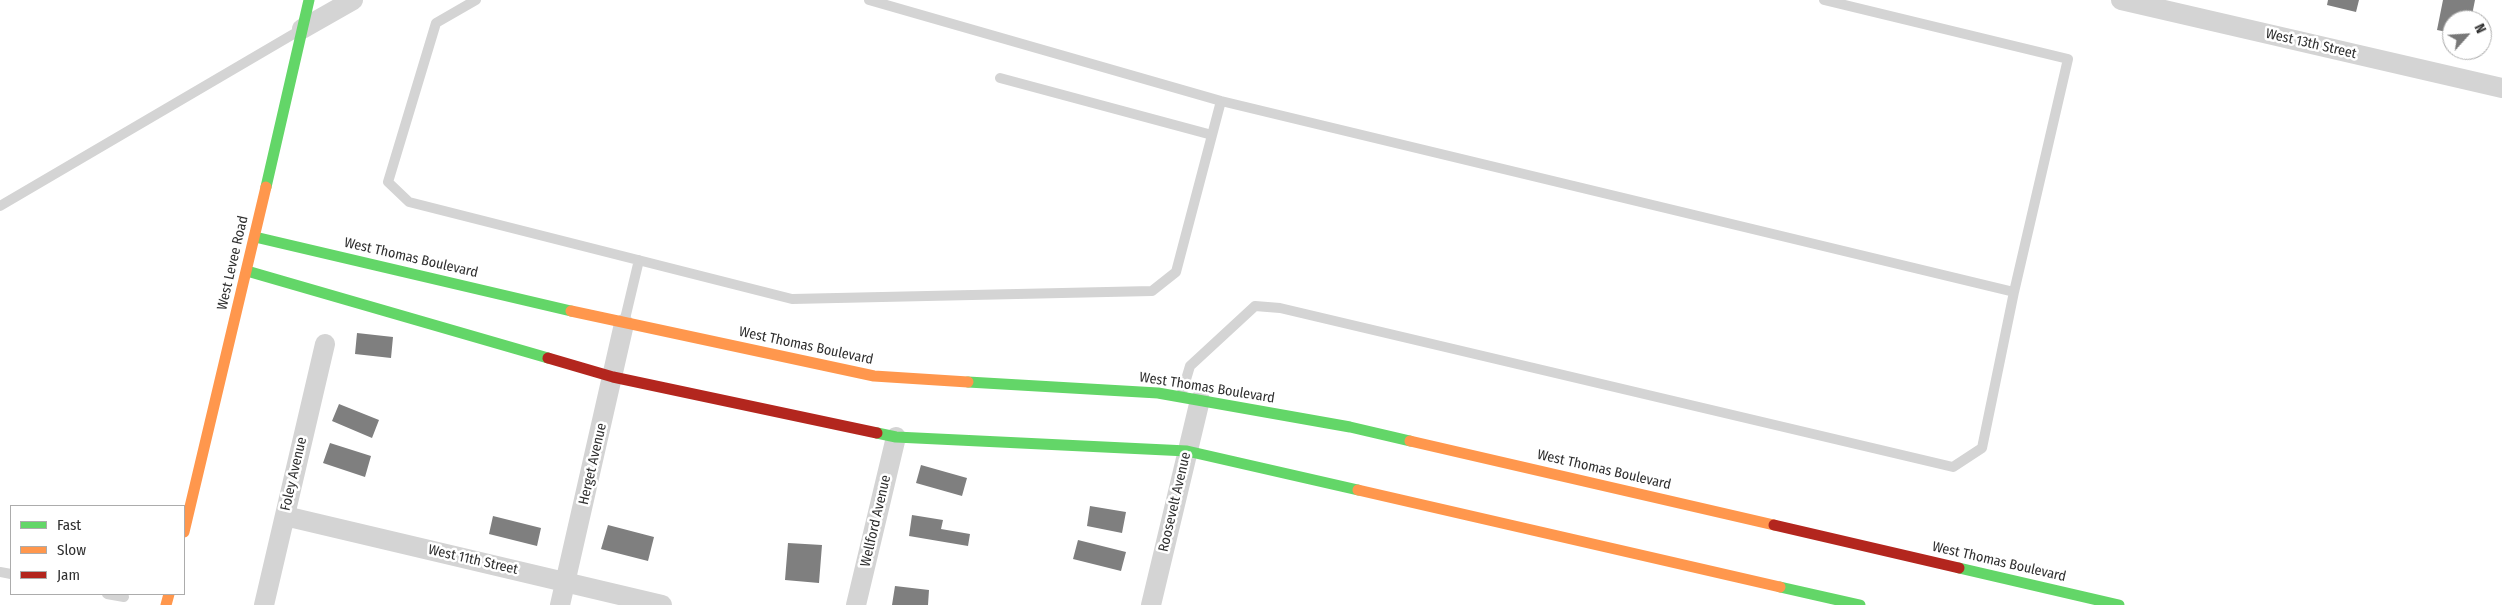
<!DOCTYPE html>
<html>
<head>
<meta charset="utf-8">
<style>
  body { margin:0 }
  #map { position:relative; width:2502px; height:605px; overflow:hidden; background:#fff; font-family:"Fira Sans Condensed",sans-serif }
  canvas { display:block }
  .legend { position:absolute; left:10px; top:505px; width:175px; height:90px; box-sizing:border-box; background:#fff; border:1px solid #acacac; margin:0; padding:6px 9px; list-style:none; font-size:15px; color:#2f2f2f }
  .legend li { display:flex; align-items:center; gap:10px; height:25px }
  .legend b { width:25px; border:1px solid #acacac }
  .north { position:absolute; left:2442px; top:10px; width:50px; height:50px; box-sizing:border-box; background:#fff; border:1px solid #acacac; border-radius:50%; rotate:64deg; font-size:14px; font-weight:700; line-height:20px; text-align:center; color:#2f2f2f }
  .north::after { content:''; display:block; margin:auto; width:18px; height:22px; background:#787878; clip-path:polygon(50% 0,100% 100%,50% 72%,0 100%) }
</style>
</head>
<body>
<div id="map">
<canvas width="2502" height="605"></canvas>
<ul class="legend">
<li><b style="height:6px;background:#63d668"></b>Fast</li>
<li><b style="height:6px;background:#ff974d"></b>Slow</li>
<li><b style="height:6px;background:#b3261e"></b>Jam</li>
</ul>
<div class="north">N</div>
</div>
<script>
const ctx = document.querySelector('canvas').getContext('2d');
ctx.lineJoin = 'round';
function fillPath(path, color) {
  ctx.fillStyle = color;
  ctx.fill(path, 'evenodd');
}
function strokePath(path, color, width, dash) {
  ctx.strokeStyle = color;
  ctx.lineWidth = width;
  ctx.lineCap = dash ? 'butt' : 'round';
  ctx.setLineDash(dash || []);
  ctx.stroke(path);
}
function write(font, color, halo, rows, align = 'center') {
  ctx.font = font + ' "Fira Sans Condensed",sans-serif';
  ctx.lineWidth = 5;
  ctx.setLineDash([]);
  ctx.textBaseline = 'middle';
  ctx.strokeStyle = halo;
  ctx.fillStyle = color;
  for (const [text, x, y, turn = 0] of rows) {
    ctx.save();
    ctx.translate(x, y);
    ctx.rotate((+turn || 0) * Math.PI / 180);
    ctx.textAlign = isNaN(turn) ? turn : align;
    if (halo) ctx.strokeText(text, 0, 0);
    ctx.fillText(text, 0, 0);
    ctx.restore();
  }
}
fillPath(new Path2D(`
  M2328,0H2359L2356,12L2327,5Z
  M2443,0H2475L2471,20H2452V33L2437,30Z
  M357,333L393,337L391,358L355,354Z
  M339,404L379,420L372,438L332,421Z
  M330,443L371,456L365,477L323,463Z
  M921,465L967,478L962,496L916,483Z
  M1090,506L1126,512L1122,533L1087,526Z
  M912,515L943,520L941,529L970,534L968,546L909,536Z
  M493,516L541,528L537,546L489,534Z
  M608,525L654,537L648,561L601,549Z
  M1078,540L1126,552L1121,571L1073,559Z
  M788,543L822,545L819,583L785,580Z
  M895,586L929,590L928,605H892Z`), '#7f7f7f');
strokePath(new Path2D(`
  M476,0L436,23L388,182L409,202L792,299L1152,291L1176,272L1221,101
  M869,0L1221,101L2014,292
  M1000,78L1212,135
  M0,206L297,32
  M624,323L639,260
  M1181,396L1190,366L1255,306L1280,308L1953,467L1982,448L2014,292L2068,59L1824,0
  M0,572L11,574
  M107,594L124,597`), '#d4d4d4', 10);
strokePath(new Path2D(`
  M2121,0L2502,88
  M302,29L353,0
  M285,516L662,605
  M264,605L325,344
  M560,605L624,324
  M856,605L896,437
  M1151,605L1200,400`), '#d4d4d4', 20);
strokePath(new Path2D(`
  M266,187L309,0
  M255,237L571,311
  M247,271L548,358
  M968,382L1158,393L1350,427L1410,441
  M877,433L896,437L1187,451L1358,490
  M1959,568L2119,605
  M1780,587L1860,605`), '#63d668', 11);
strokePath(new Path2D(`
  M571,311L874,376L968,382
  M1410,441L1774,525
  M1358,490L1780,587
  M184,532L266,187
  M166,605L169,594`), '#ff974d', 11);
strokePath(new Path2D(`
  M548,358L613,377L877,433
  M1774,525L1959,568`), '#b3261e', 11);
write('14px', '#2f2f2f', '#fff', [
  ["West 13th Street",2311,44,13],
  ["West Thomas Boulevard",411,258,13],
  ["West Levee Road",233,263,-77],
  ["West Thomas Boulevard",806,346,12],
  ["West Thomas Boulevard",1207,388,9],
  ["Herget Avenue",593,464,-77],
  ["West Thomas Boulevard",1604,470,13],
  ["Foley Avenue",294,474,-77],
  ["Roosevelt Avenue",1175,502,-77],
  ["Wellford Avenue",876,521,-77],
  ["West 11th Street",473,560,13],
  ["West Thomas Boulevard",1999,562,13]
]);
</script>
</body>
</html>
